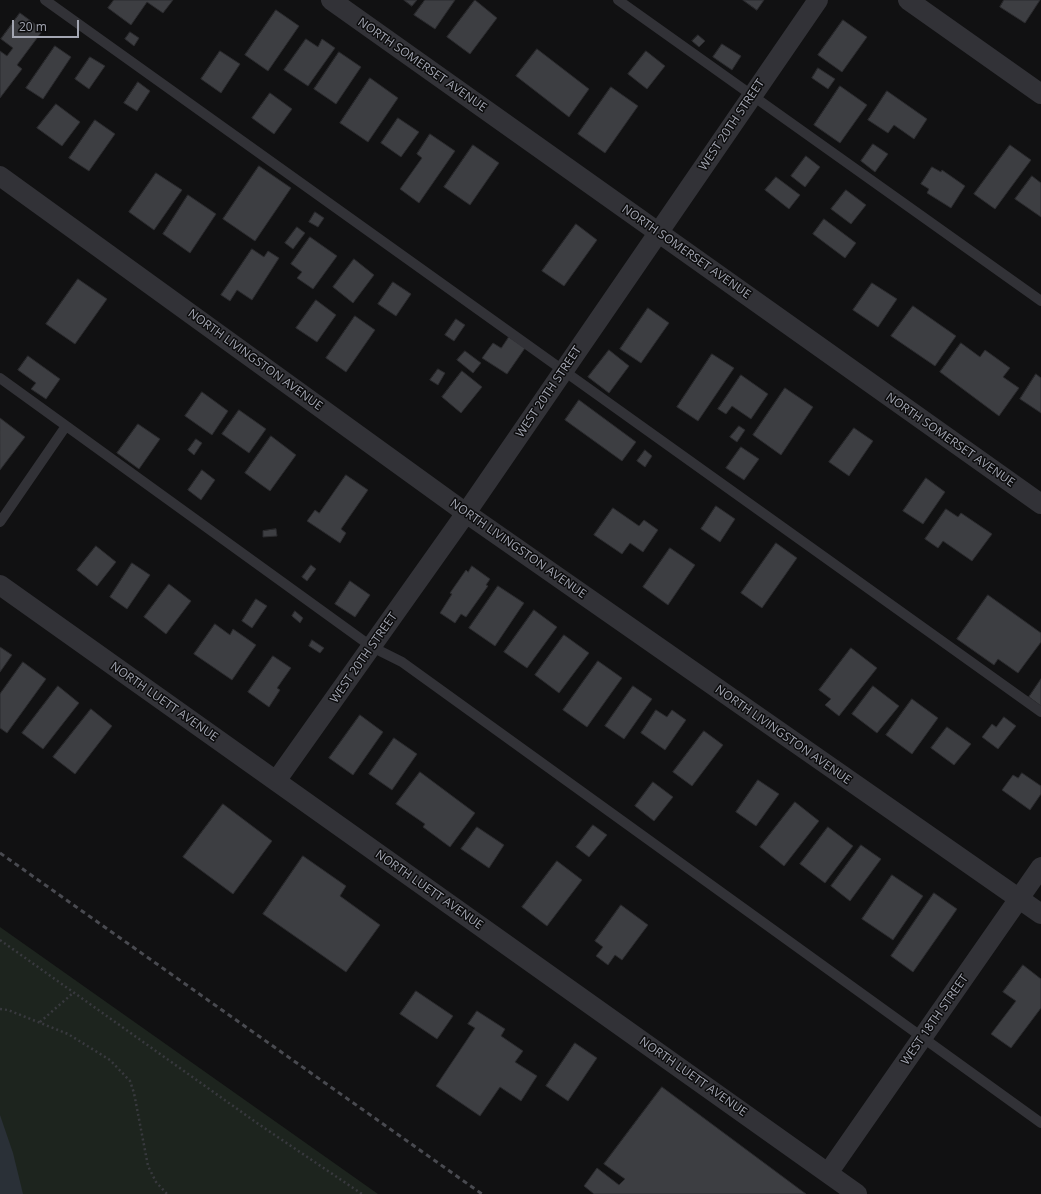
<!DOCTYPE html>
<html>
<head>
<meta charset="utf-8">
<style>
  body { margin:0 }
  #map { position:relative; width:1041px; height:1194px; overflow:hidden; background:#111112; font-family:"Open Sans",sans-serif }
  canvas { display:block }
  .scale { position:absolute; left:12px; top:20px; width:67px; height:18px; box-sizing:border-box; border:2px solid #a3a6b2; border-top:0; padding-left:5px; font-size:12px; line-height:14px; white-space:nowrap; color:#a3a6b2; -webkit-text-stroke:3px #0c0c0d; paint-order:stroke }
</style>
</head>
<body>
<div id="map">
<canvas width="1041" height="1194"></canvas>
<div class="scale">20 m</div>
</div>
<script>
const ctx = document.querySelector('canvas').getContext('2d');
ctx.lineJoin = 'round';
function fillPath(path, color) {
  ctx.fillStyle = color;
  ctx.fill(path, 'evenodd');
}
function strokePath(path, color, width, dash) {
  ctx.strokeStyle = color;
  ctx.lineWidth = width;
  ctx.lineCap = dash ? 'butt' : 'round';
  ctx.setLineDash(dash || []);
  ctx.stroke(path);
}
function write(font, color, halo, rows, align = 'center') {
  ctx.font = font + ' "Open Sans",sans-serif';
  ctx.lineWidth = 3;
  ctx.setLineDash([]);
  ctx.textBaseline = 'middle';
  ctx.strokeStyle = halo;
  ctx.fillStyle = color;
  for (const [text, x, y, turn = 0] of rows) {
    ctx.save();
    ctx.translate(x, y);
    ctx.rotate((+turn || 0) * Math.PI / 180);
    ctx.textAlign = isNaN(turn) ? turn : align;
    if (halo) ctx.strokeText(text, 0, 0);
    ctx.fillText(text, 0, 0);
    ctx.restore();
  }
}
fillPath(new Path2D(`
  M0,927L378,1194H0Z`), '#1d241e');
fillPath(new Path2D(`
  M0,1115L13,1153L23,1194H0Z`), '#2a3037');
const building = new Path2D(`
  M114,0H173L163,13L147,2L131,25L108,8Z
  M404,0H417L412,6Z
  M425,0H455L435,29L414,15Z
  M475,0L497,18L470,54L447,37Z
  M743,0H764L757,10Z
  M1004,0H1040L1025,23L1000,7Z
  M276,10L299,26L268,71L245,55Z
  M20,13L43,30L17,65L22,69L0,98V51L7,56L13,48L1,39Z
  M843,20L867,37L842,72L818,55Z
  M130,32L139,38L134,46L125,39Z
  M698,35L705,41L699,47L692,41Z
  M306,39L318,47L322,39L335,48L308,86L284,70Z
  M722,44L741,56L732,70L713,57Z
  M55,46L71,57L43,99L26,88Z
  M537,49L589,89L569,117L516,76Z
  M220,51L240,64L221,93L201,79Z
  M646,51L665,66L647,89L628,74Z
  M339,52L361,67L336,104L314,89Z
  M90,57L105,66L89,89L75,79Z
  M818,68L835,79L828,89L812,78Z
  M370,78L398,98L368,142L340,123Z
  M138,82L150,91L137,111L124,103Z
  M840,86L867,105L840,143L814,125Z
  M611,87L638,106L605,153L578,134Z
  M887,91L927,119L914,139L894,125L888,133L868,120Z
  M270,93L292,109L274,134L252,118Z
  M56,104L80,122L62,146L37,128Z
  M398,118L419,132L401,157L381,143Z
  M95,120L115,134L89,171L69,158Z
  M430,134L455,151L419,203L400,189L422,158L417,154Z
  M873,144L888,154L875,172L861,161Z
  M473,145L499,163L470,205L444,187Z
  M1010,145L1031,160L995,209L974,194Z
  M806,156L820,167L805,187L791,176Z
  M259,166L291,188L255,241L223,219Z
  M932,167L941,172L942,170L965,186L951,208L927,193L929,189L921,184Z
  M156,173L182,190L154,230L129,212Z
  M1032,176L1041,183V217L1015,199Z
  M776,177L800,195L789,209L765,190Z
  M846,190L866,205L851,224L831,209Z
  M188,195L216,214L190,253L163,234Z
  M315,212L324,218L318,227L309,222Z
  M824,219L856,243L845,258L813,234Z
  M576,224L597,240L564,286L542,271Z
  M297,227L305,233L293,249L285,243Z
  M310,237L337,256L313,289L297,278L302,272L291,264Z
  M252,249L264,257L268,251L279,258L252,300L237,290L230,301L221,295Z
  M354,259L374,275L353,303L333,287Z
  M78,279L107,299L75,344L46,324Z
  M393,282L411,294L396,316L378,304Z
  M872,283L897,299L878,327L853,310Z
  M316,300L336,315L317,342L296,328Z
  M913,306L956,336L935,366L891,336Z
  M648,308L669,323L641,363L620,349Z
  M355,316L375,330L346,372L326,358Z
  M456,319L465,325L454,341L445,335Z
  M509,337L525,348L507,374L482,358L493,343L501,348Z
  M961,343L980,357L985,350L1010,368L1003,377L1019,388L999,416L940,372Z
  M609,350L629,366L609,393L588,377Z
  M465,351L481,363L473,373L457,360Z
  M712,354L734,368L698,421L677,407Z
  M28,356L60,379L46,399L31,389L36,383L18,370Z
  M438,369L445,373L438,385L430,380Z
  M462,371L482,387L461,413L442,397Z
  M1036,374L1041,378V413L1020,399Z
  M741,375L768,394L751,419L732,406L726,414L718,409Z
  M785,388L813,407L781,455L753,435Z
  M202,392L228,411L212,435L185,416Z
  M579,400L636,442L622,461L565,420Z
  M239,410L266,429L249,453L222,434Z
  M0,418L25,437L0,470Z
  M138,424L160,439L139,469L117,453Z
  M739,426L745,430L737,442L730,437Z
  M854,428L873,441L849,476L829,462Z
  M271,436L296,455L270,491L245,473Z
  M196,439L202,443L194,455L188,450Z
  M741,447L759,459L744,480L726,468Z
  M645,450L652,456L645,467L637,461Z
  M202,470L215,480L201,500L188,490Z
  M346,475L368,490L341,529L346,533L340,543L307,521L315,510L319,513Z
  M926,478L945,492L923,524L903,511Z
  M716,506L735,519L720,542L701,529Z
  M613,508L639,526L644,520L658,530L643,552L630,543L622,554L594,535Z
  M946,509L958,517L961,513L992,534L972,561L943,541L938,548L925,539Z
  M276,529L277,536L263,537V531Z
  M776,543L797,558L762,608L741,593Z
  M96,546L116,562L97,586L77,570Z
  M670,548L695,565L668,605L643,587Z
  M132,563L150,575L127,609L110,597Z
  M311,565L316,569L307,581L302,577Z
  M472,566L490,579L486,585L488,586L466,617L461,614L455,623L440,613L452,594L450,593L466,570L468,572Z
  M350,581L370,595L355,617L335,604Z
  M169,584L191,601L166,634L144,617Z
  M498,586L524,603L495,646L469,628Z
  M988,595L1041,633V642L1018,673L998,659L994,665L957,639Z
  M256,599L267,606L252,628L242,621Z
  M534,610L557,627L527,668L504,652Z
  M295,611L303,618L300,623L292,616Z
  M215,624L230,635L233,629L256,645L232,680L194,654Z
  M564,635L589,653L559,693L535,675Z
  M312,640L324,648L320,653L309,646Z
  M0,647L12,655L0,672Z
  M851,648L877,668L839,716L825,705L831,699L819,690Z
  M273,656L291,668L277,688L280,690L269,707L248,692Z
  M598,661L622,678L587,727L563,710Z
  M23,662L46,679L7,733L0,728V694Z
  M1041,679V706L1029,697Z
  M58,686L79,703L43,749L22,733Z
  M633,686L652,699L624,739L605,726Z
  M873,686L899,706L877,733L852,714Z
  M912,699L938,718L912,754L886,735Z
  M91,709L112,726L75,774L53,757Z
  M656,710L667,717L672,710L686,720L665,750L641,733Z
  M360,715L383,732L353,775L329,758Z
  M1004,717L1016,726L998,749L982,737L992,724L996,727Z
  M947,727L971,744L954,765L931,748Z
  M704,731L723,745L692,786L673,772Z
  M394,738L417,754L392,790L369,774Z
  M420,772L475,813L450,847L423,827L425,824L396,804Z
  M1022,773L1041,786V794L1030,810L1002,790L1013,775L1018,778Z
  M758,780L779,794L756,826L736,812Z
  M653,782L673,797L654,821L635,806Z
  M795,802L819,821L784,866L760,847Z
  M223,804L272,841L233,894L183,857Z
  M593,825L607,835L589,857L576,847Z
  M477,827L504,845L489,868L461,849Z
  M828,827L853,846L825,883L800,864Z
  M861,845L881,859L850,901L831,886Z
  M303,856L346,886L340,896L380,925L346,972L263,914Z
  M557,861L582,880L547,926L522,907Z
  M892,875L923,896L893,940L862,919Z
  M934,893L957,909L913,972L891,956Z
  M621,905L648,925L622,960L615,955L608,965L596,956L603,947L595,941Z
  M1023,965L1041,979V1008L1011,1048L991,1034L1016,1001L1003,992Z
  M416,991L453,1016L437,1039L400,1014Z
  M477,1011L505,1029L501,1036L523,1051L515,1062L537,1076L521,1101L500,1087L480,1116L436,1086L475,1028L468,1024Z
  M575,1043L597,1058L568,1101L546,1086Z
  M662,1087L806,1194H594L584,1186L597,1168L619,1185L625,1179L604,1164Z`);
fillPath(building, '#3d3e42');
strokePath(building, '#2b2b2e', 1);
strokePath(new Path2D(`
  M0,940L257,1123L362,1194
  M0,1009L8,1010L68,1034L110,1060L130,1081L134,1093L148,1166L156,1182L167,1194
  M40,1022L73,993`), '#38393e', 2.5, [2, 3]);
strokePath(new Path2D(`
  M45,0L1041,712
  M618,0L1041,301
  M0,378L372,647L402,662L1041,1123
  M0,522L66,426`), '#323237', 10);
strokePath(new Path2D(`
  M331,0L1041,504
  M908,0L1041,94
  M0,176L466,513L1041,914
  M0,585L857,1194
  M276,781L466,513L818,0
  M828,1173L1041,867`), '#323237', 20);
strokePath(new Path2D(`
  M0,853L482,1194`), '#494a50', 3, [5, 4]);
write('12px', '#a3a6b2', '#0c0c0d', [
  ["NORTH SOMERSET AVENUE",422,65,35],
  ["WEST 20TH STREET",732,125,-56],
  ["NORTH SOMERSET AVENUE",686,252,35],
  ["NORTH LIVINGSTON AVENUE",255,360,36],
  ["WEST 20TH STREET",549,392,-56],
  ["NORTH SOMERSET AVENUE",950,440,35],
  ["NORTH LIVINGSTON AVENUE",518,549,35],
  ["WEST 20TH STREET",364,658,-55],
  ["NORTH LUETT AVENUE",164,702,35],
  ["NORTH LIVINGSTON AVENUE",783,735,35],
  ["NORTH LUETT AVENUE",429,890,35],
  ["WEST 18TH STREET",935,1020,-55],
  ["NORTH LUETT AVENUE",693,1077,35]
]);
</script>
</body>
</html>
